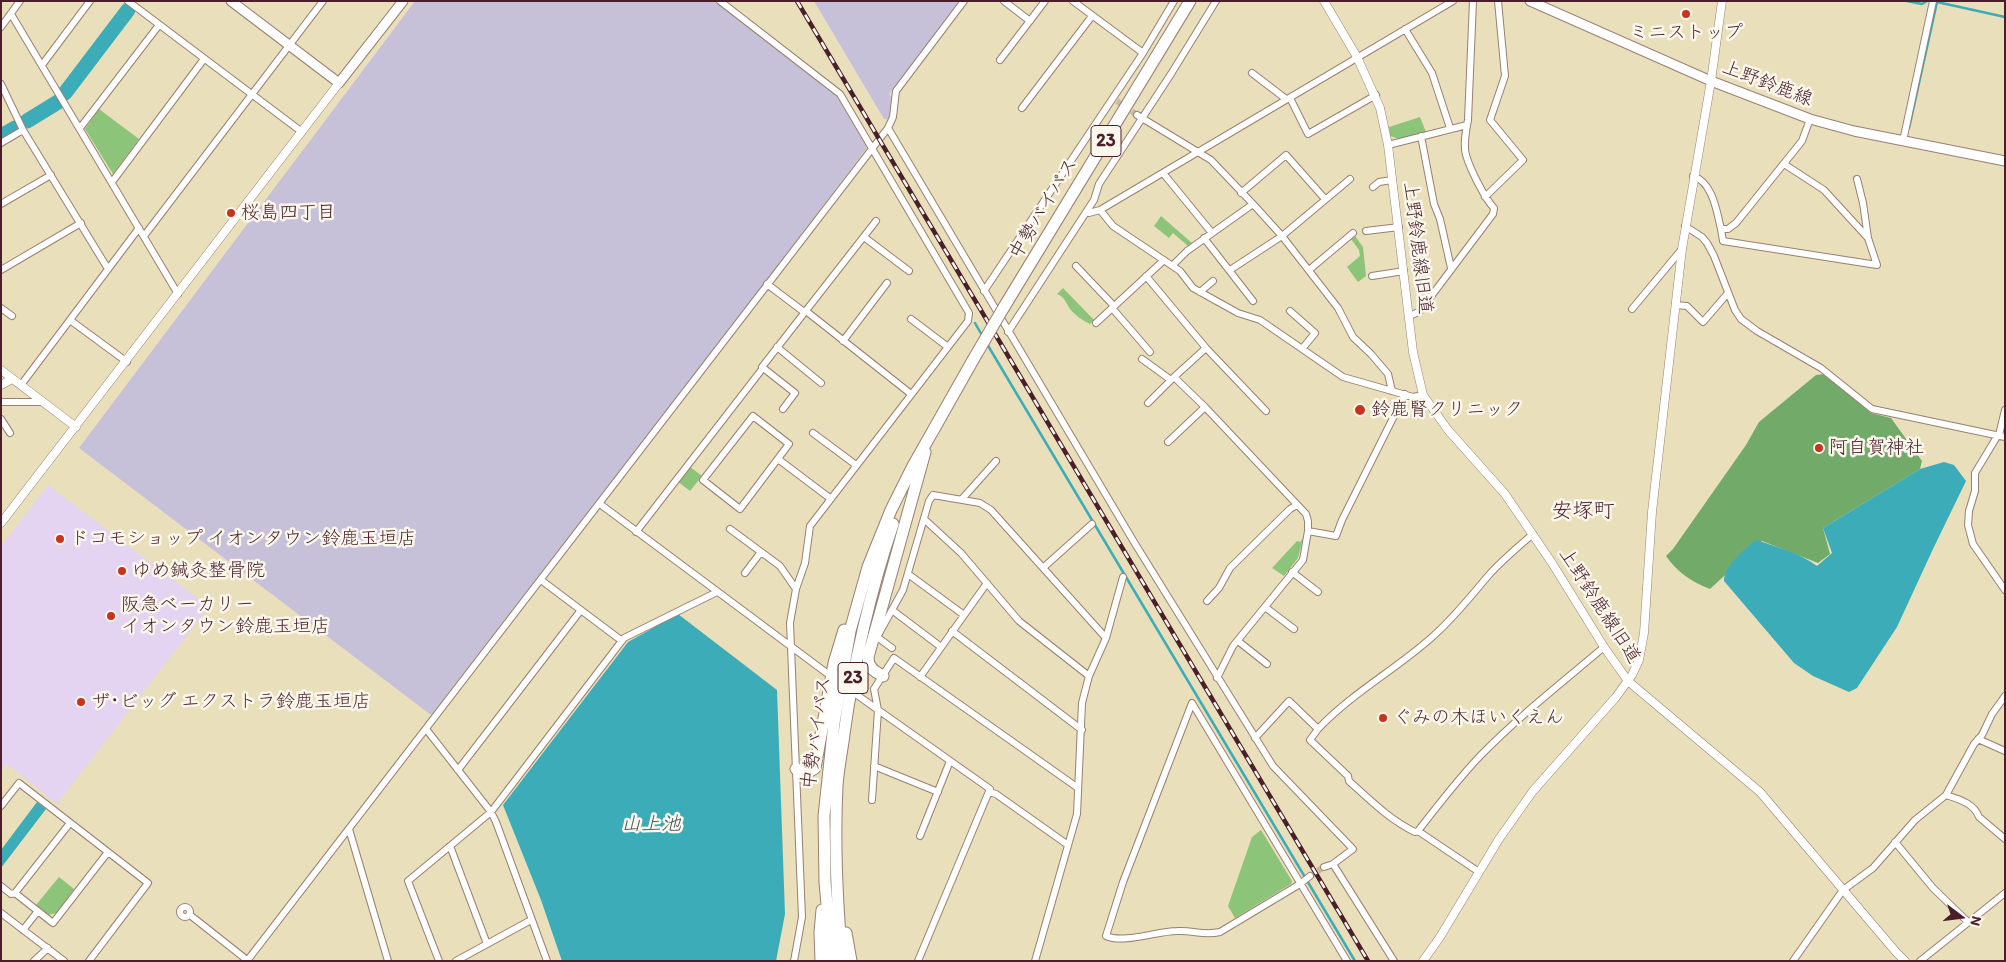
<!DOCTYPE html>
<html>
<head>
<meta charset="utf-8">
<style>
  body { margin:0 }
  #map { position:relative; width:2006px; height:962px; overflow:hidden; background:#eadfbb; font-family:Itim,sans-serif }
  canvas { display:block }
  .frame { position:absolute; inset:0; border:2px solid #4a1f2b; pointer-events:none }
  .north { position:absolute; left:1936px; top:892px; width:50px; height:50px; -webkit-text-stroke:4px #fbf7ec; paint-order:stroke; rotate:105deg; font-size:14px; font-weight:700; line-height:20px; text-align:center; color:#4a1f2b }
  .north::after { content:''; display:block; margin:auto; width:18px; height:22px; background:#4a1f2b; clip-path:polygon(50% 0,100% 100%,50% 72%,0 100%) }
</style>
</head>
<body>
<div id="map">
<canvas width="2006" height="962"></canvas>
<div class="frame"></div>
<div class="north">N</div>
</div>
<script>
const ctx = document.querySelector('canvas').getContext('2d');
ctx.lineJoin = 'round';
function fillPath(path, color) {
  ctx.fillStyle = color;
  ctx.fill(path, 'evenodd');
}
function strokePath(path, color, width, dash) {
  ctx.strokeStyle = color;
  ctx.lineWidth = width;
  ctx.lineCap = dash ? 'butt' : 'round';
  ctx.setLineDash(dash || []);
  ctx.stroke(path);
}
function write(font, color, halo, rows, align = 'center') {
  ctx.font = font + ' Itim,"Klee One",sans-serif';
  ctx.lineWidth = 5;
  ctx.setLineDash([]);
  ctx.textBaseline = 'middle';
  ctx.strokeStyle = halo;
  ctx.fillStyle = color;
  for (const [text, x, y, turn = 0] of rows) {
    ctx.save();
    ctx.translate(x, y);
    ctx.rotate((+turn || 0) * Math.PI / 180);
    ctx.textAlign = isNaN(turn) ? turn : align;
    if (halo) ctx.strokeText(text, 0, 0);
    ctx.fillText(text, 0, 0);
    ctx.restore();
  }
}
fillPath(new Path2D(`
  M48,485L209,607L57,804L7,764L1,771V546Z`), '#e4d3f1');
fillPath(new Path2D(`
  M415,1H714L839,98L866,144V149L765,282L431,715L79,448Z
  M814,1H961L889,94L892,98V105L890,118L887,119H884Z`), '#c6c0d9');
fillPath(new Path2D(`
  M99,109L139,139L113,174L85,129Z
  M1420,117L1426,132L1399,139L1390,136L1389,127Z
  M1161,216L1192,243L1188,246L1173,233L1169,238L1154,226Z
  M1355,236L1363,247L1366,276L1358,282L1347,267L1360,256L1359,250L1351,239Z
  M1063,288L1094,320L1090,324C1082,320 1076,316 1070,309C1066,303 1065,297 1057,294Z
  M689,466L702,476L690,491L677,481Z
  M1303,538L1298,558L1284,576L1272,568L1297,541L1300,542Z
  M1261,830L1292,881L1291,884L1235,918L1228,906L1252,837Z
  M59,877L74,889L57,913L48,915L36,905Z`), '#8cc579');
fillPath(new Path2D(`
  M1825,374L1871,413L1891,418L1922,461L1920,469L1823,528L1830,554L1818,563L1762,541L1710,589C1692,582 1677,572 1666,556L1673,549L1746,445L1759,422L1816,375Z`), '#71aa69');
fillPath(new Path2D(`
  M1944,462L1954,465L1966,481L1933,549L1897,627L1857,688L1849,692L1813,676L1794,663L1724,581C1724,566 1745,549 1756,540C1777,547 1800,553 1817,566L1832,553L1823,528L1920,469Z
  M678,614L777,690L785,914L776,961H562L541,900L503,805L628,642Z
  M37,802L46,809L1,868V850Z`), '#3cacb8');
strokePath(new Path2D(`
  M1907,1L1922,4L1927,1
  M1937,2L2005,17
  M1909,128L1937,2
  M975,323L983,337
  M987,344L1355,961`), '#3cacb8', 2.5);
strokePath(new Path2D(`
  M65,93L128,10
  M27,121L58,102
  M1,136L15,128`), '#3cacb8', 15);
strokePath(new Path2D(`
  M1117,101L1137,115
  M1310,876L1324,867`), '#cab99e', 6, [6, 3]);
const minor = new Path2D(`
  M128,1L302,132
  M720,1L840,94L969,313L968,321L810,526L805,563L796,589L790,623L802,917L794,961
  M1004,1L1030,21
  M1073,1L1143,53
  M11,14L178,294
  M1,27L20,1
  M1405,29L1432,73L1450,128
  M1000,60L1045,1
  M42,65L90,1
  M1252,73L1286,99
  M1,84L23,130L108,269
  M1290,98L1308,134L1376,95
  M1022,108L1092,16
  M1137,115L1211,160L1253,204L1187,251L1173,265
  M1810,119L1802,141L1736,223L1728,229H1721L1723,241L1877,265L1868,238L1863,203L1857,179
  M80,128L159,25
  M888,128L1134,542L1273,766L1353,849L1333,864L1394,961
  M1421,136L1434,204L1440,219L1451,268
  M1903,141L1933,1
  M1,143L23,130
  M1388,145L1467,125
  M1784,164L1824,190L1868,238
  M1163,173L1212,233
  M1693,176C1713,182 1717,213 1721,229
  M112,182L204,59
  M1373,187L1379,182L1392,180
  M1241,193L1286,155L1325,199
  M1485,197L1523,160L1490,120L1505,76L1498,1
  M1,204L51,175
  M1253,204L1282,236L1338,308L1353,337L1371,354L1388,374L1392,391
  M1100,210L1113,226L1180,271L1193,288L1238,313L1260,320L1343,377L1413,397L1423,395
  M1086,212L1089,213L1100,210L1453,1
  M1685,226L1702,237L1707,243L1714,256L1735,310L1741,319L1757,331L1821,368L1872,409L2005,437
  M1366,231L1399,227
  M144,236L323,1
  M864,237L909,271
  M1204,238L1253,301
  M1076,266L1114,306
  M1,270L81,223
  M1230,270L1282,236L1350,179
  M1309,270L1353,233
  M1146,276L1206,348L1266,411
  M1372,276L1404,271
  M767,284L804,312
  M984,291L1143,53L1174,1
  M1200,292L1213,281
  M1675,305L1687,306L1703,322L1728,293
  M1,308L12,316
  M1112,308L1150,352
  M1632,309L1682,249
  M806,311L911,394
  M1290,311L1315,333L1302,349
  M1410,316L1420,311L1493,214L1494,208C1485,199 1470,169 1466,155C1463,144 1466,131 1468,120L1473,1
  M911,319L948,347
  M70,320L127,362
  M1096,323L1164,260
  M1008,332L1094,200L1099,184L1171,74L1216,1
  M843,341L887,283
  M777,347L821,383
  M1206,348L1174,377L1205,407L1306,514L1308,521V531L1303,560L1233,646L1217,678
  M1142,359L1171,380
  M21,385L139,228
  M1,402H43
  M1148,403L1174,377
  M783,409L795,393L762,367L876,221
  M753,416L789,444L740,509L703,480Z
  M1,419L10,433
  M813,433L856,465
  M1998,435L1975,473V491L1969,511L1968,525L1973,544L2005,590
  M1999,435L2005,410
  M1168,442L1205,407
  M778,459L831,499
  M962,499L996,461
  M600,504L828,674
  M924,519L961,553L1019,621L1089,676
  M730,529L780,566L796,589
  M1308,531L1336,536L1342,520L1405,394
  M636,532L763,368
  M1044,567L1092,524
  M1292,572L1318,592
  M745,573L761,552
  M908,574L964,615
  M541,580L622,641
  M1207,601L1219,588L1230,568L1290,509L1297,505
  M1265,607L1294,629
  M892,610L941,647
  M952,631L1082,730
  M1106,638L1123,577
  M1238,641L1267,664
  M892,648L877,637L903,590L929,501L933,495L980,503L991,510L1106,638L1089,676L1082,703L1077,814L1035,961
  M920,677L987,583
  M857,695L990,789L918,961
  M426,729L491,812L496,822L547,961
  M1318,729L1310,740L1348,776L1349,781C1370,800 1390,820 1415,832L1418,831
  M1255,738L1289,701L1318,729C1352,693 1395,670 1431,638C1453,619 1470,597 1488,576C1502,560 1518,547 1533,534
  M1978,739L2005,751
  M874,766L938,792
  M458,770L581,610
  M989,792L996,794L1068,845
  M1946,795C1958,799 1974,803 1979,817L2005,839
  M872,800L878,710L874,689L894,658L1078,788
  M1,806L19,783L148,883L89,961
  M349,829L388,961
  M920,836L950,761
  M1895,842L1933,888L1968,922
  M450,846L487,944
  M1324,867L1333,864
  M1479,872L1418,831C1438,805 1458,779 1481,755C1519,716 1563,682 1604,647
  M1310,876L1300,884L1220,932C1203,936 1194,930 1177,931C1157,931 1124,944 1106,936L1123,882L1192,703L1347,961
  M1,886L11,894L15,893L53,923L108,852
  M15,893L70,823
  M180 912a5 5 0 1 1 10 0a5 5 0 1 1-10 0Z
  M1,913L64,961
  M190,915L247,960
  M23,930L38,911
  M34,961L48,948
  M247,961L888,128L893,117L896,91L964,1
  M439,961L408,881L491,812L624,638L717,592
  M456,961L531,920
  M1793,961L1843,890L1873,868L1915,820L1946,795L1974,744L1982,735L1992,714L2005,696
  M1920,961L2005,893`);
const tertiary = new Path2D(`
  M1324,1L1357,57L1380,108L1388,145L1413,352L1423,395L1448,430L1505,494L1552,563L1604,647L1628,681L1760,792L1896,952L1905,961
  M1,370L76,427
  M1,385L12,379
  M1,523L339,83
  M1423,961L1440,937L1499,839L1533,791L1616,697L1632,675L1639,660L1644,633L1652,512L1682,249L1711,81L1722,1`);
const secondary = new Path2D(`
  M231,1L339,83L403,1
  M1530,1L1711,81L1810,119L1854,131L2005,161`);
const trunk = new Path2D(`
  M1004,307L1190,1
  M883,676C874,671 868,668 868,657L925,452
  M796,769L807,773L815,768L834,663L844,630
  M846,933L851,961
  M821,961L820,932L822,910
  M832,961L825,882L824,816L834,723L850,631L868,567L891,510L913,466L973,360
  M842,961C837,903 834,844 837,786C838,769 842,751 844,734C854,662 870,592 893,524`);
strokePath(minor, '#9a7f73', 8);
strokePath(tertiary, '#9a7f73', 9);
strokePath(secondary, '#9a7f73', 11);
strokePath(trunk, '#9a7f73', 13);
strokePath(minor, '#fff', 6);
strokePath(tertiary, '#fff', 8);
strokePath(secondary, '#fff', 9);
strokePath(trunk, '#fff', 11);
const rail = new Path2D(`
  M797,1L1368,961`);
strokePath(rail, '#4a1f2b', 4.5);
strokePath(rail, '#fbf7ec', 2.5, [8]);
const trunkBridge = new Path2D(`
  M973,360L1004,307`);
strokePath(trunkBridge, '#9a7f73', 13, []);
strokePath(trunkBridge, '#fff', 11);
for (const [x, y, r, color] of [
  [1686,14,5,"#c8321e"],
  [231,213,5,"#c8321e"],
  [1360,410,6,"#c8321e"],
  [1819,448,5,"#c8321e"],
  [60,539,5,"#c8321e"],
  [122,571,5,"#c8321e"],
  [111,616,5,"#c8321e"],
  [81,702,5,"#c8321e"],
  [1383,718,5,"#c8321e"]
]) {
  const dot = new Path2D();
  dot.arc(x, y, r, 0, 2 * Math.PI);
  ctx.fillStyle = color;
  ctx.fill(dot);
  strokePath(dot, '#fbf7ec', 2);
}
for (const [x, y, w] of [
  [1106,141,30],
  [853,678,30]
]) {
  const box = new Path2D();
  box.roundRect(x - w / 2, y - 15.5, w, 31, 4);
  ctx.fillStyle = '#fbf7ec';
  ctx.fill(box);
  strokePath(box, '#4a1f2b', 1);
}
write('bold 18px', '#4a1f2b', null, [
  ["23",1106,141],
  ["23",853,678]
]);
write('19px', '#4a1f2b', '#fbf7ec', [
  ["ミニストップ",1686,33,"center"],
  ["桜島四丁目",241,213],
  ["鈴鹿腎クリニック",1371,410],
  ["阿自賀神社",1829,448],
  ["ドコモショップ イオンタウン鈴鹿玉垣店",70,539],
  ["ゆめ鍼灸整骨院",132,571],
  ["阪急ベーカリー",121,605],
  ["イオンタウン鈴鹿玉垣店",121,627],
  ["ザ･ビッグ エクストラ鈴鹿玉垣店",91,702],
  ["ぐみの木ほいくえん",1393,718]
], 'left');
write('19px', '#4a1f2b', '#fbf7ec', [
  ["上野鈴鹿線",1767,84,21],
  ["中勢バイパス",1044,209,-59],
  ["上野鈴鹿線旧道",1417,248,83],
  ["上野鈴鹿線旧道",1599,606,57],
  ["中勢バイパス",817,733,-82]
]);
write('italic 20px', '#445763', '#fbf7ec', [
  ["山上池",651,825]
]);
write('21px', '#4a1f2b', '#fbf7ec', [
  ["安塚町",1583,512]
]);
</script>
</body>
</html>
